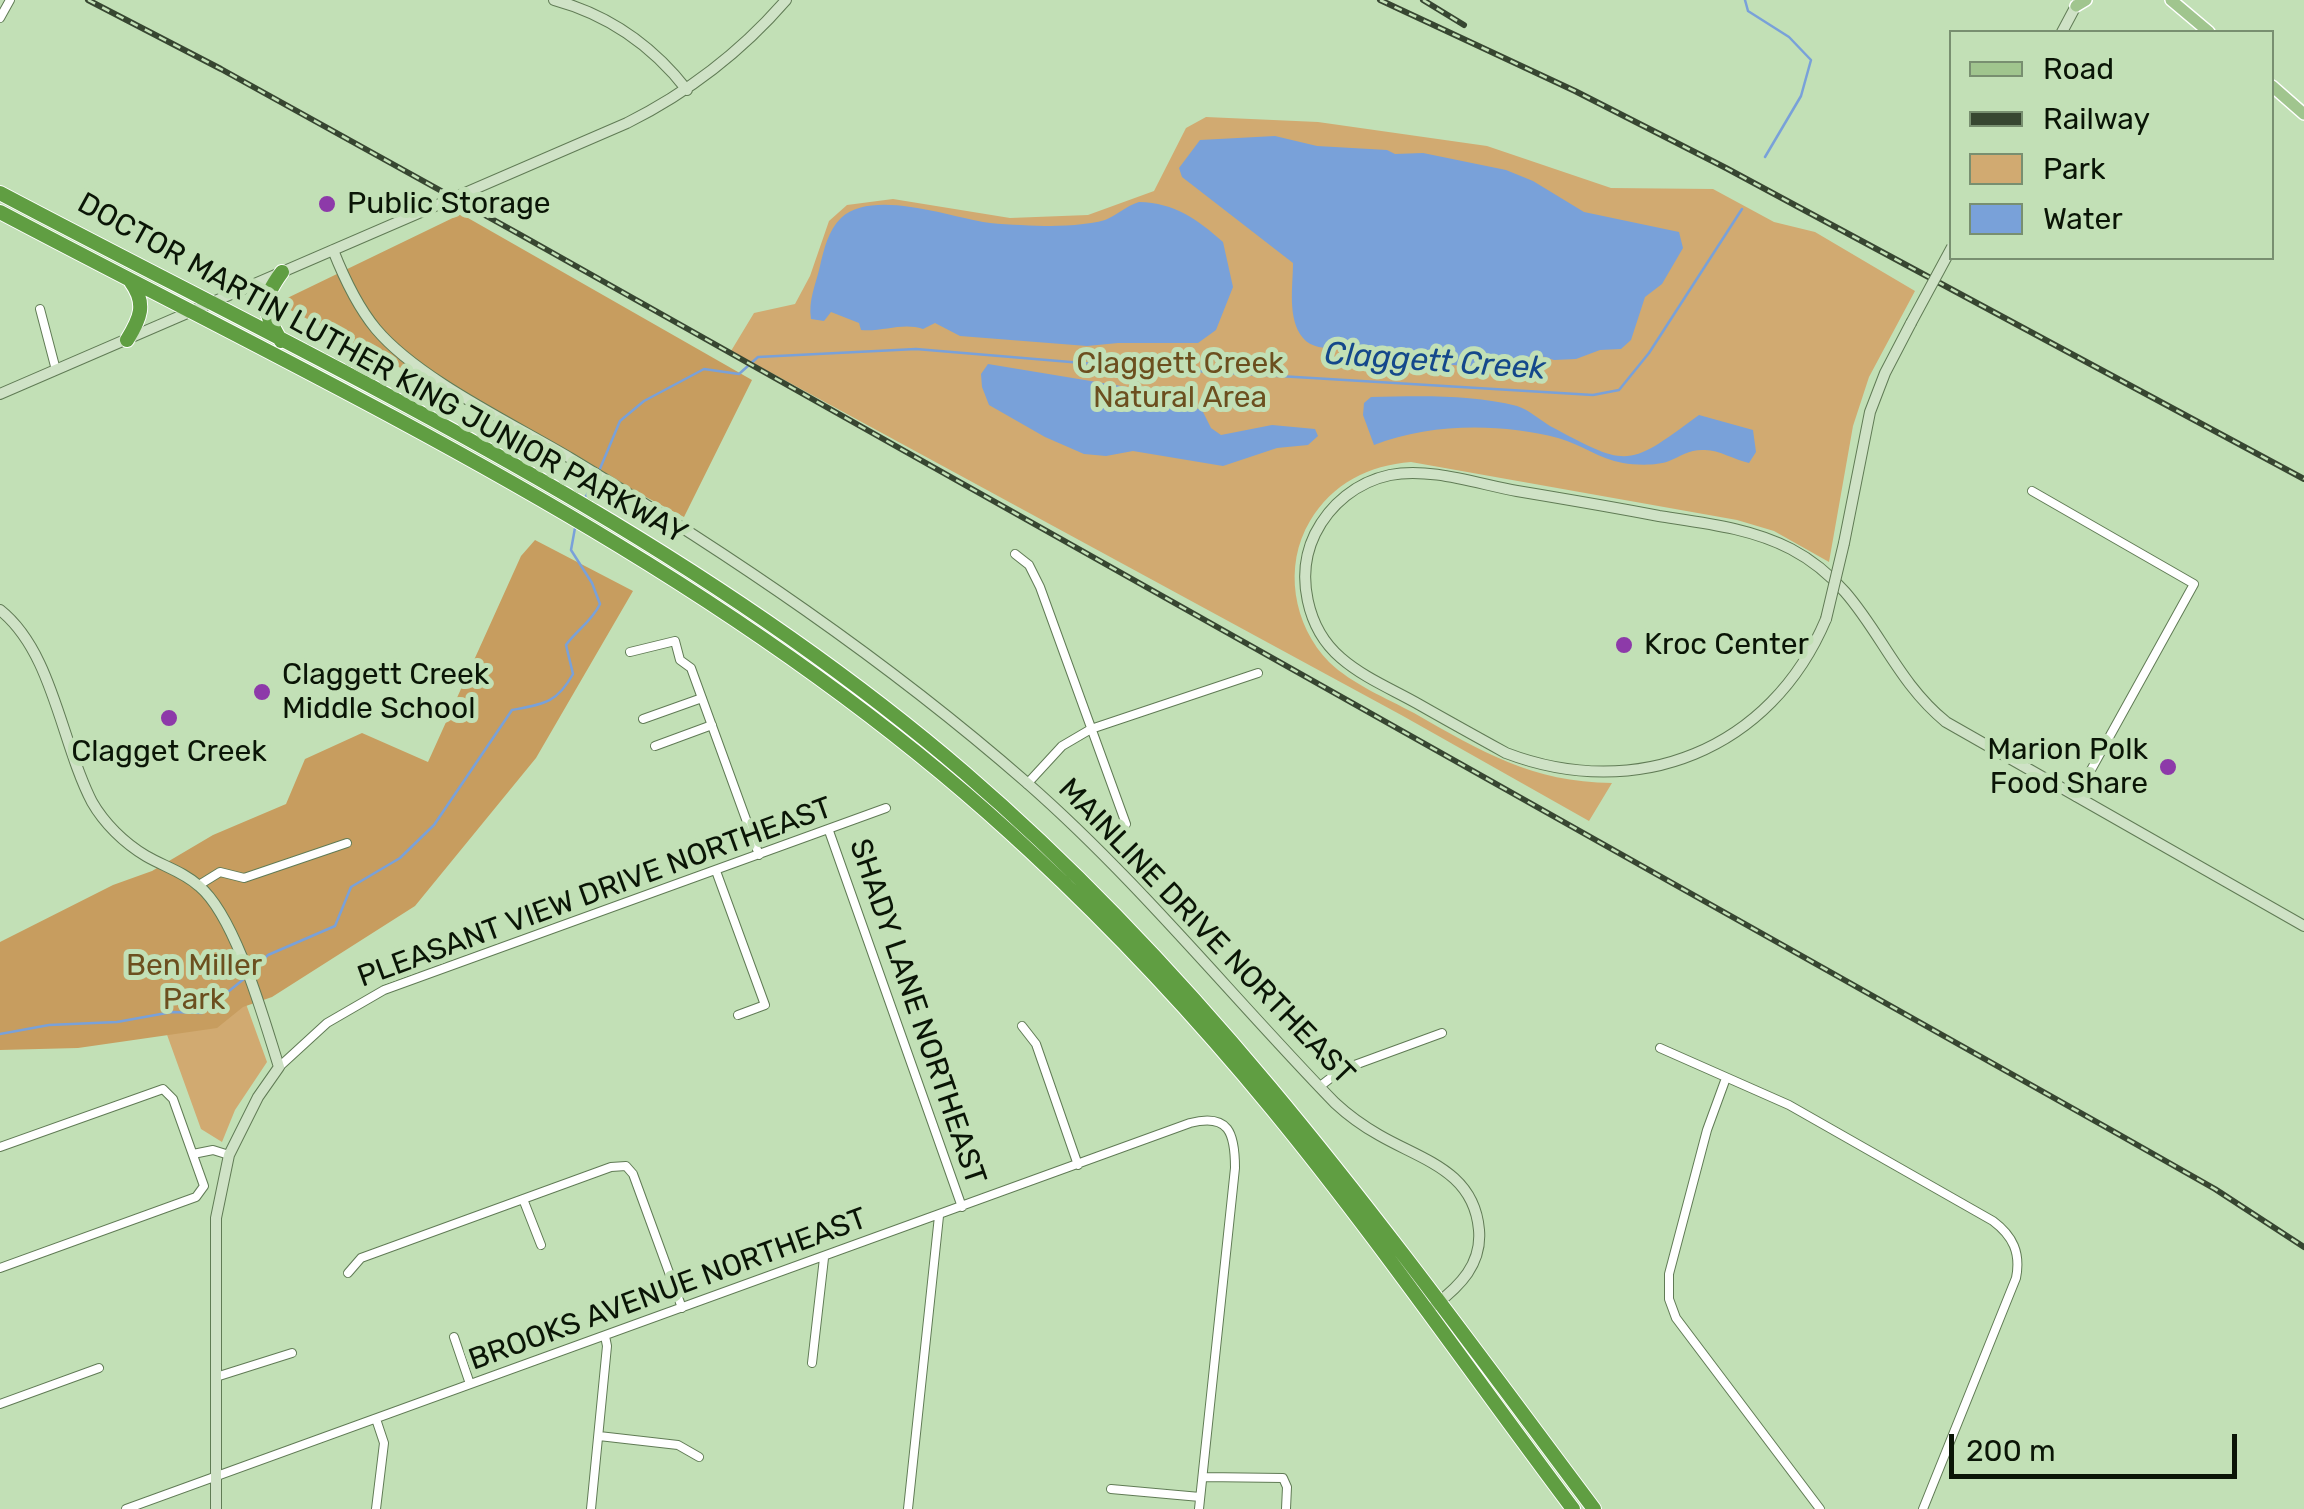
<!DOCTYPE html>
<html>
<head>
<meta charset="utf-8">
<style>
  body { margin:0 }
  #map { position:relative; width:2304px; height:1509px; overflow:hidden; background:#c2e0b6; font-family:Rubik,sans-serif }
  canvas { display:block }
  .legend { position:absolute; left:1949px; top:30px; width:325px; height:230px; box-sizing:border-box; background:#c2e0b6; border:2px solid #788f70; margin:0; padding:12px 18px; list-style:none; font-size:30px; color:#0a1506 }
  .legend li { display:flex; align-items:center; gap:20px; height:50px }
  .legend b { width:50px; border:2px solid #788f70 }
  .scale { position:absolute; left:1949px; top:1434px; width:288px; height:45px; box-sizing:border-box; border:5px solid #0a1506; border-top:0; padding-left:12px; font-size:30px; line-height:35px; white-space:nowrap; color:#0a1506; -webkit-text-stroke:8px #c2e0b6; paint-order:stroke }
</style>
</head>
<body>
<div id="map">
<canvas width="2304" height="1509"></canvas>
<ul class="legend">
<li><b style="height:12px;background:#a0c58e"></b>Road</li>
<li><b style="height:12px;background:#374631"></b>Railway</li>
<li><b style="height:28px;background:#d1aa71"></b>Park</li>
<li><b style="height:28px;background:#79a1d9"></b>Water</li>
</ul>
<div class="scale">200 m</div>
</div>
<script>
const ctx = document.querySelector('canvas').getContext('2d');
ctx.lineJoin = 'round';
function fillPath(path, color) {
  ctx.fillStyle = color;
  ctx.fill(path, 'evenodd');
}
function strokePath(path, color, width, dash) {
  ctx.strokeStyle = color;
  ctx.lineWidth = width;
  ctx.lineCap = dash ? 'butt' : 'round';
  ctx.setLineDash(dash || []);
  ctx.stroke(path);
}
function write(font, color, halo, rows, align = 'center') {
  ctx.font = font + ' Rubik,sans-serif';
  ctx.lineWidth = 10;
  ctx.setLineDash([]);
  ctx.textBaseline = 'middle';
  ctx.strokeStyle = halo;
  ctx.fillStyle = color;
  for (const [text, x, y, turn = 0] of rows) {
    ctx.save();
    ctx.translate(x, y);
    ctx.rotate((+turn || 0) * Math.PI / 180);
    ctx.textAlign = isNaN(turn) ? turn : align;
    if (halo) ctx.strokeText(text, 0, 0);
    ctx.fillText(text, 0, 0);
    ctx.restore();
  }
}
fillPath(new Path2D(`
  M1206,117L1318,122L1487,146L1611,188L1713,189L1774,222L1815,232L1915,291L1869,377L1853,426L1829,562L1774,531L1737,520L1411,462C1369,465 1332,484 1310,521C1283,566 1293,625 1329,662C1352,684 1386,698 1414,713C1482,752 1532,782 1612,783L1589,821L1403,716L731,351L754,313L795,304L810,276L829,221L847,205L893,199L1010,218L1088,215L1154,191L1186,128Z
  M113,885L220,932L267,1062L235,1110L222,1142L201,1129Z`), '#d1aa71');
fillPath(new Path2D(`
  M461,214L752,380L684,517L277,303Z
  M535,540L633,591L536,758L415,906L272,997L243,1007L217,1028L78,1048L0,1050V942L113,885L152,871L213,835L286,804L305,759L362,733L428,762L521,556Z`), '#c79d5f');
fillPath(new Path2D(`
  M1275,136L1317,146L1387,150L1395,154L1423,153L1506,170L1533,181L1584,212L1679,232L1683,248L1662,284L1645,297L1631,340L1621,349L1600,350L1576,359L1554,360L1535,354C1483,381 1416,357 1361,349C1343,347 1315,353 1303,338C1287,319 1293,286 1293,263L1182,177L1179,168L1200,140Z
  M1139,202C1175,203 1197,219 1223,242L1233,287L1216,330L1198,343H1118L1087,346L960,336L935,323L923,329C903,322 883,332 861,330L859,323L831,312L824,321L811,319C808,300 816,284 820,266C824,249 828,231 841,218C872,189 947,216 983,222C1002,225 1024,225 1044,226C1061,226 1089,225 1105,220C1117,215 1126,206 1139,202Z
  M988,364L1133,388L1202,410L1211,428L1221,435L1272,425L1315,429L1318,436L1308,445L1277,448L1223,466L1133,451L1106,456L1084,454L1045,437L989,405L982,387L981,374Z
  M1371,397C1418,396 1471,394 1517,406C1529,410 1539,419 1550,426C1629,468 1627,468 1699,415L1753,430L1756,452L1749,463C1735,460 1719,450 1705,450C1690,449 1681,456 1669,461C1657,466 1635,465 1623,463C1599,459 1581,444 1558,438C1501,423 1430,423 1374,445L1363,415L1364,403Z`), '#79a1d9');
strokePath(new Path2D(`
  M1745,0L1748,11L1789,37L1811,60L1801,96L1765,157
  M599,471L620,421L644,401L704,369L739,374L758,357L916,349L1130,367L1593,395L1619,390L1649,353L1742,209
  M585,498L596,478
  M250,972L268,955L335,926L351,887L400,858L434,825L512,710C544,704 557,703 573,674L566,645C577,630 592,621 600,604L592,583L571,550L575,528
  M0,1034L49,1025L117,1022L172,1012L202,1013L245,978`), '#79a1d9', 2.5);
const street = new Path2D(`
  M0,18L10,0
  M40,309L56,370
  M2032,491L2194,584L2076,797
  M1015,554L1029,565L1040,587L1126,824
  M630,652L675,641L680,660L691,668L759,855
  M643,719L702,698
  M655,746L712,725
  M1027,784L1062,746L1091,729L1258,673
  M829,831L962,1207
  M716,871L765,1005L738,1015
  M199,885L220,872L244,878L347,843
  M1022,1026L1036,1044L1078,1165
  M1660,1048L1789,1105L1993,1221C2013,1236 2021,1253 2016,1278L1923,1509
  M279,1067L327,1023L384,990L886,808
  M1726,1078L1707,1130L1669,1274V1299L1676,1318L1820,1509
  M1319,1087L1341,1070L1442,1033
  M0,1147L163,1089L173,1099L204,1186L196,1197L0,1268
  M193,1154L213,1150L229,1155
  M523,1199L541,1245
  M348,1273L361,1258L611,1167L626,1166L633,1174L682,1308
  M454,1337L470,1384
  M812,1363L824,1258
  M216,1377L292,1353
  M0,1404L99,1368
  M599,1436L678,1445L699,1457
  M1203,1477L1283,1478L1287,1487L1286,1509
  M1111,1489L1200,1497
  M126,1509L1190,1123C1229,1113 1235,1133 1235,1168L1199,1509
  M376,1509L384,1443L376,1419
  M591,1509L607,1346L605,1336
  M908,1509L939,1216`);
const secondary = new Path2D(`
  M554,0C609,15 652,45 687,90
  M2062,32L2078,2
  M333,250C344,278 357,306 376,329C418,379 513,424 570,458C731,555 885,659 1026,782C1138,880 1232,997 1335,1103C1349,1116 1363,1126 1379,1135C1422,1160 1474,1171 1479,1230C1482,1264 1460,1286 1435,1305
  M0,394L627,123C689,92 741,52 786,0
  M1844,543L1870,412L1885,373L1911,323
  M0,610C53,652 61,743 92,802C104,823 124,843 146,856C163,866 184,872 199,886C236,917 264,1020 279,1067L258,1097L229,1155L216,1218V1509
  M1826,619C1771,750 1637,803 1506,753C1477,737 1448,721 1420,705C1394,690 1364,678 1341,658C1307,629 1295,575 1315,534C1330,504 1357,482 1390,475C1430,467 1478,484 1517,491C1565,499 1612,507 1659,516C1704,523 1751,528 1791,549C1871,591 1881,669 1946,722L2304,926`);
const primary = new Path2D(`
  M2171,0L2209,32
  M2076,6L2086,0
  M2272,86L2304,114`);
const highway = new Path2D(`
  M0,193C331,368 679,527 965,773C1215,988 1398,1247 1594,1509
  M0,212C358,401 732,571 1031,852C1117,932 1198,1019 1273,1110C1378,1238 1473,1376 1573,1509
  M127,340C140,319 147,304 131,282
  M281,341C263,310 260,302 282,272`);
strokePath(street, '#607b55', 10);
strokePath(secondary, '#607b55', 12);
strokePath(primary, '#fff', 14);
strokePath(highway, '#fff', 16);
strokePath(street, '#fff', 8);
strokePath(secondary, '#cfe2c6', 10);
strokePath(primary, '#a0c58e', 11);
strokePath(highway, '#609e42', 14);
const rail = new Path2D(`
  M88,0L221,69L519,234L2111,1130L2215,1189L2304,1247
  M1380,0L1575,91L1726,168L2304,479
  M1423,0L1464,25`);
strokePath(rail, '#374631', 6);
strokePath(rail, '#c2e0b6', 2.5, [8]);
const secondaryBridge = new Path2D(`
  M1911,323L1952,247
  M1826,619L1844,543`);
strokePath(secondaryBridge, '#607b55', 12, []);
strokePath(secondaryBridge, '#cfe2c6', 10);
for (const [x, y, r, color] of [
  [327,204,10,"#8d3aa9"],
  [1624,645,10,"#8d3aa9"],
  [262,692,10,"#8d3aa9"],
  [169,718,10,"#8d3aa9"],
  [2168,767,10,"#8d3aa9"]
]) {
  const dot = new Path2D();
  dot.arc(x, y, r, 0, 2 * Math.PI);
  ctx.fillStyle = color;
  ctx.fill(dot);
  strokePath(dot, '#c2e0b6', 4);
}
write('30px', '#0a1506', '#c2e0b6', [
  ["Public Storage",347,204],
  ["Kroc Center",1644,645],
  ["Claggett Creek",282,675],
  ["Middle School",282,709],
  ["Marion Polk",2148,750,"right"],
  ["Food Share",2148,784,"right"],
  ["Clagget Creek",169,752,"center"]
], 'left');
write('30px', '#6c4f1f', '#c2e0b6', [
  ["Claggett Creek",1180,364],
  ["Natural Area",1180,398],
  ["Ben Miller",194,966],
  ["Park",194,1000]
]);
write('30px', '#0a1506', '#c2e0b6', [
  ["DOCTOR MARTIN LUTHER KING JUNIOR PARKWAY",382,369,29],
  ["PLEASANT VIEW DRIVE NORTHEAST",595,893,-20],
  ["MAINLINE DRIVE NORTHEAST",1206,932,46],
  ["SHADY LANE NORTHEAST",917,1012,71],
  ["BROOKS AVENUE NORTHEAST",668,1290,-20]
]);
write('italic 32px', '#14488b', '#c2e0b6', [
  ["Claggett Creek",1435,362,4]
]);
</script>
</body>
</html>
